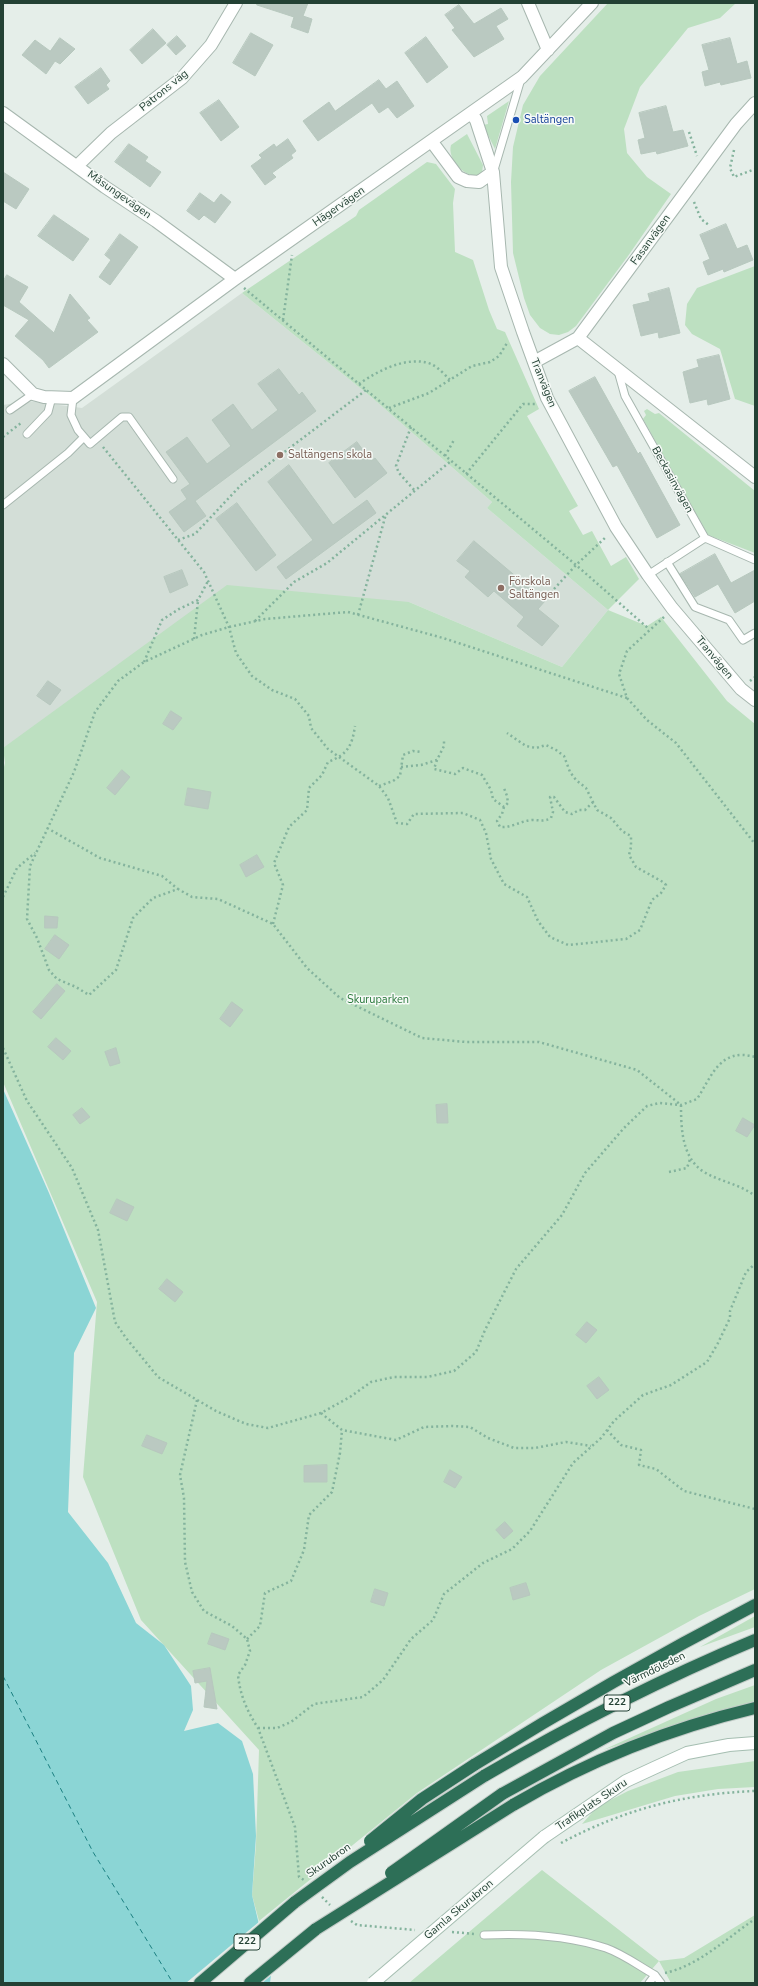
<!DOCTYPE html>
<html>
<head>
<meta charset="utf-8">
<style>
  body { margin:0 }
  #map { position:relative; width:758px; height:1986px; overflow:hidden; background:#e5eee9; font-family:"Nunito Sans",sans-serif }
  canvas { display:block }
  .frame { position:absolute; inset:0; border:4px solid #234134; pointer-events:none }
</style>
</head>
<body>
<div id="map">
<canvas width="758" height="1986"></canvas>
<div class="frame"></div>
</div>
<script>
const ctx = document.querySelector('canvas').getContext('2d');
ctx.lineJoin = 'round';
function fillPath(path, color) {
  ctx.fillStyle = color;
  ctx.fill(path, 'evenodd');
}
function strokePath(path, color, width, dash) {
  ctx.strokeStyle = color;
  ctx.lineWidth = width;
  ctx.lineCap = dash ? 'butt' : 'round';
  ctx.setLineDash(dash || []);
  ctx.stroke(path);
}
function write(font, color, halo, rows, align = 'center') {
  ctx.font = font + ' "Nunito Sans",sans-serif';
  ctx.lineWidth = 3;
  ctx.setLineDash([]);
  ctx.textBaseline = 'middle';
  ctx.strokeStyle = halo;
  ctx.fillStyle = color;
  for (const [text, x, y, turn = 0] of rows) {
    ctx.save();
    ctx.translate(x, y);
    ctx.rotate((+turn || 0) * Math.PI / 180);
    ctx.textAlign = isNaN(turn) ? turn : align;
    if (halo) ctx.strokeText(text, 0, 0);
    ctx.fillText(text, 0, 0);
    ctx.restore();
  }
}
fillPath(new Path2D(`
  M242,293L370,396L492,502L487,508L608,610L562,667L409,602L3,748V405L28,401L82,408Z`), '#d3ded7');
fillPath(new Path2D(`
  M608,3H736L720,18L688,28L640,87L624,129L627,153L647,177L671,194L628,256L576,326L568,332L559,335L550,334L540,328L530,315L524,298L513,253L511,182L513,147L523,105L540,76Z
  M509,101L495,149L483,125L488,124L487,116Z
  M467,134L483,165L482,173L478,176C464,177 447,159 451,145Z
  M427,162L436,164L455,189L453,203L455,252L473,260L489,310L497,329L505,332L539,409L527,416L578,506L569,511L583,535L592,531L611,566L626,557L639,579L608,610L647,626L661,617L727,701L755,724V1589L699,1616L601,1670L417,1793L259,1921L252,1895L256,1844L259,1750L141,1620L83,1477L97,1302L3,1082V771L5,763L3,748L227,585L409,602L562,667L608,610L487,508L492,502L370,396L242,293L356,216L359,210Z
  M755,266V406L735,399L720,349L692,334L685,325L687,304L697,288Z
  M647,409L655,414L659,413L755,491V553L708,535L643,419L646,415L644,411Z
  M755,1616V1627L700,1647Z
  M755,1685V1701L603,1750L716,1699Z
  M755,1761V1787L718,1789L675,1796L582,1824L597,1807L628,1791L678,1772Z
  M542,1870L659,1961L684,1958L755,1915V1983H671L659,1961L640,1983H409Z`), '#bde0c1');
fillPath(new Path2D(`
  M3,1089L49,1193L96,1308L74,1353L68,1512L108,1563L136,1623L164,1645L191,1686L193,1710L184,1731L218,1723L242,1741L253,1774L256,1836L252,1895L271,1975L270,1983H3Z`), '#8bd5d5');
fillPath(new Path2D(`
  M260,1921L273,1974L262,1983H186Z`), '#e5eee9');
strokePath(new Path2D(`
  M3,1676L93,1852L173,1983`), '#1a7f80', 1, [5, 4]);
const building = new Path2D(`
  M257,3H308L303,16L312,19L308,33L291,27L294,17L257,5Z
  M459,5L474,24L501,8L508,19L496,26L504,39L474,57L452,30L455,28L445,15Z
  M153,29L166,43L142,64L130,50Z
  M251,33L273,45L255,76L233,63Z
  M177,36L186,46L176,55L167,45Z
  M426,37L448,67L427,83L405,53Z
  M60,38L75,49L60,64L55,61L46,74L22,55L35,40L50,51Z
  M730,38L737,64L747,61L751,78L721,85L720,82L705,86L702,72L709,70L702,45Z
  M101,68L110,81L106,85L109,89L88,104L75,87Z
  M379,80L386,89L397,81L414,106L397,118L388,107L379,113L372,103L318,141L303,121L329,102L335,111Z
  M219,100L239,127L221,141L200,113Z
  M666,106L673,132L683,130L688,146L657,154L656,151L641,154L638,140L645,138L639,113Z
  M288,139L296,151L291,155L293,158L272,173L276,177L265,185L251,166L262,158L259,155L274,144L276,147Z
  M129,144L148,157L145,161L161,172L150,187L115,162Z
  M3,172L29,189L16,209L3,201Z
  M200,193L214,203L221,194L231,202L215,223L204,215L199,220L187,211Z
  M54,215L89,239L73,261L38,236Z
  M726,224L737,249L747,245L753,260L724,272L723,269L708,275L703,262L710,259L700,235Z
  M120,234L138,247L110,285L99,277L111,260L105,255Z
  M7,275L28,287L19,302L54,333L70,294L90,318L87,320L98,332L49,368L43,360L15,336L29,320L3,305V282Z
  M669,288L680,333L659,338L658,332L641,336L633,305L650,301L648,294Z
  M719,355L730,399L708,405L707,399L690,403L683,372L699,367L697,360Z
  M279,369L299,395L302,392L316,411L195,501L206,516L184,532L169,512L187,499L181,490L190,484L166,452L187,437L207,464L231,446L212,420L233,404L252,430L278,410L258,384Z
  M595,377L638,454L640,452L680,525L657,538L617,465L613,467L569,391Z
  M357,442L371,461L375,458L387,473L355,498L329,463Z
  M289,465L333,525L367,500L376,513L286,579L277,567L313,540L268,482Z
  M237,503L276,555L256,571L216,519Z
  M474,541L545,601L538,609L559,626L542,646L517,626L524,617L494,591L488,597L465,577L470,571L457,561Z
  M715,554L731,583L755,570V601L735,613L718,584L695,597L680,574Z
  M182,570L188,585L170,593L164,577Z
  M48,681L61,690L50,705L37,696Z
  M171,711L182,718L173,730L163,724Z
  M122,770L130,777L115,795L107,788Z
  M188,788L211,792L208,809L185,805Z
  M257,855L264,867L246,877L240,865Z
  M45,916L58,917L57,928H45Z
  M55,935L69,945L59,959L45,949Z
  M57,984L65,991L41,1019L33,1012Z
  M232,1002L243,1010L230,1027L220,1019Z
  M56,1038L71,1051L63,1060L48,1047Z
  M116,1048L120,1063L110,1066L105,1052Z
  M447,1104L448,1123H437L436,1105Z
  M82,1108L90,1117L80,1124L73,1115Z
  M743,1118L755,1125L747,1137L736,1131Z
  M117,1199L134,1207L127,1221L110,1213Z
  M167,1279L183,1292L175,1302L159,1289Z
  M587,1322L597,1330L586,1343L576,1335Z
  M599,1377L609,1390L597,1399L587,1386Z
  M147,1435L167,1443L162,1454L142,1446Z
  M327,1465V1482H304V1466Z
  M450,1470L462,1477L455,1488L444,1482Z
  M505,1522L513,1531L504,1539L496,1530Z
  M526,1583L530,1595L513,1600L510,1588Z
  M375,1589L388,1593L384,1606L371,1602Z
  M212,1633L229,1639L225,1650L208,1644Z
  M210,1668L212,1680L217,1709L204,1707L207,1681L195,1683L193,1671Z`);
fillPath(building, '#bac9c1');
strokePath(building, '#b7c8be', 1);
const service = new Path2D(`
  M494,170L521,79
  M618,371L625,396L705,538L755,560
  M73,398L71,415L78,430L90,444L122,417H129L173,479
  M10,410L33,394
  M27,434L48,412L52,397
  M3,505L68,453L84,437
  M667,562L695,607L729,620L743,640L755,633
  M648,575L705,538
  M484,1935C525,1933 566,1935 606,1948C623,1954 639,1966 655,1975
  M649,1983L655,1975L661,1983`);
const minor = new Path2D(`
  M528,3L548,50
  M3,113L105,187L156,221L235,279
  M471,113L476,120L493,172L501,267L523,332L547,398L616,527L648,575L672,608L741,689L755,700
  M432,142L458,177L467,181L479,182L493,172
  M77,166L111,133L182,78L211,45L236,3
  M578,338L755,477
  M534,362L578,338L736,124L755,103
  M3,364L33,394L44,397L73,398L235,279L522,77L592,3`);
const secondary = new Path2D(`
  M544,1837L626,1781L654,1768L687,1753L729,1745L755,1743`);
const motorway = new Path2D(`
  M474,1765C566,1708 659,1655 755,1605
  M484,1776C573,1724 661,1679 755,1640
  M502,1794L613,1733L669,1707L755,1670
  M513,1805C588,1761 671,1728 755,1708
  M200,1983L295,1902
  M250,1983L316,1929`);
strokePath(service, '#a7b7af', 9);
strokePath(minor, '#a7b7af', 14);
strokePath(secondary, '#a5beb1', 14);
strokePath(motorway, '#c1cac6', 14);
strokePath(new Path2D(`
  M689,132L697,156
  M734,150L730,168L734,177L755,169
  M694,202L701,219L710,226
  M244,288L576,565L649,629
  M283,320L292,255
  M359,384C377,371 408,355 431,364C438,367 445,375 450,380
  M389,408L429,393L472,366L490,362L499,356L507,343
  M411,427L396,466L399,473L415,491
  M3,437L21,423
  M103,447L204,572L229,627L236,653L252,676L272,690L295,699L309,716L311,728L328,749L379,786L388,798L397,823L407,824L414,814L463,813L480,820L486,833L491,859L504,884L527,897L538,921L550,937L568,945L626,939L640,930L652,900L661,893L666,885L663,882L636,867L629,855L631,847V836L622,831L611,818L597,810L586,788L576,780L570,772L564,756L556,750L546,745L536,748L526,746L507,733
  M445,456L454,440
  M466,474L523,404H536
  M178,540L195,534L241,485L366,390
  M554,589L576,565L607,536
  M358,615L386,514
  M664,617L627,651L619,674L627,698L647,720L676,743L755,844
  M255,621L294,582L327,563L451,461
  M194,639L198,601
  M144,662L162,620L179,609L198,600L208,581
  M750,681L755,677
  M627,698L443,638L348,612L265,619L229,627L202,635L144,662L118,681L95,712L74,772L30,866L27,919L37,938L49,970L57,979L76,987L89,995L116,970L133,918L153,898L178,889L192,897L218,899L273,924L307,968L340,998L422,1038L466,1042H539L637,1070L681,1105C681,1129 682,1158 704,1172C721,1182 740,1184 755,1196
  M437,760L434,769L455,774L463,768L482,775L491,790L493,799L504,807L508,803L507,796L504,788
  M401,767L421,765L437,760L444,746V740
  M379,786L393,781L400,776L403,755L413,751L421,752
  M504,807L502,814L497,821L500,827C512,828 520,821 532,820C540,820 544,822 551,818L553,812L550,797H554L565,812L572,814L579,810H585L593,802
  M47,828L100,858L162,876L178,889
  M3,897L17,868L35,853
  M273,924L283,885L274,863L289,827L307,810L309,788L322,775L328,762C348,754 352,746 355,726
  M3,1048L27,1101L72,1168L98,1230L115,1322L126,1338L158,1377L216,1411L246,1424L268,1428L321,1413L350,1397L371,1382L394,1377H427L454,1371L476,1352L485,1330L516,1269L562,1215L585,1173L624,1128L647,1106L659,1103L681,1105L697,1099C712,1076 720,1047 755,1057
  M669,1172L687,1168L690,1159
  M197,1400L180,1475L184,1498L185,1562L192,1592L204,1611L232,1626L247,1639L250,1651L245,1665L238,1675C240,1695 247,1711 258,1728L295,1827L299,1877L304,1880
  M321,1413L342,1430L396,1440L424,1427L453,1426L470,1427L488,1438L514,1448H535L566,1442L591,1446
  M607,1430L621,1445L641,1450L639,1465L656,1469L684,1491L755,1509
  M247,1639L260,1626L265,1593L291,1581L304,1550L309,1515L332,1492L340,1453L342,1430
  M258,1728H277L291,1722L314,1704L363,1697L383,1680L411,1639L433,1620L444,1594L483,1563L512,1549L530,1531L573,1463L601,1438L614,1421L643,1395L671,1385L707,1362L718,1343L730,1318V1311L746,1272L755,1264
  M561,1843C625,1809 683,1794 755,1791
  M322,1897L330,1905
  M351,1921L357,1925L415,1930
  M452,1932L475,1934
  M665,1973C698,1966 727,1938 755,1919`), '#84b39d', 2.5, [2, 3]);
strokePath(service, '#fff', 7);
strokePath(minor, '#fff', 12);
strokePath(secondary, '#fff', 12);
strokePath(motorway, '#2d6f57', 12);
const secondaryBridge = new Path2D(`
  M373,1983L544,1837`);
const motorwayBridge = new Path2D(`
  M370,1841L422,1799L474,1765
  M391,1873L502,1794
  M295,1902L350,1862L484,1776
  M316,1929L513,1805`);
strokePath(secondaryBridge, '#a5beb1', 14, []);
strokePath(motorwayBridge, '#c1cac6', 14, []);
strokePath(secondaryBridge, '#fff', 12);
strokePath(motorwayBridge, '#2d6f57', 12);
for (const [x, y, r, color] of [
  [516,120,4,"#1a4fb4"],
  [280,455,4,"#8d6e63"],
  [501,588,4,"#8d6e63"]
]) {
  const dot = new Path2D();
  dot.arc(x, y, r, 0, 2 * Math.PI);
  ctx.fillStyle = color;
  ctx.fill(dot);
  strokePath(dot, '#f6faf7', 1.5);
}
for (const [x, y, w] of [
  [617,1703,26],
  [247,1942,26]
]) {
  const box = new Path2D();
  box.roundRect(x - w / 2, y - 8, w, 16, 3);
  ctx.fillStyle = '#f6faf7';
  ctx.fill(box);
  strokePath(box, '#234134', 1);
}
write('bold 10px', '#234134', null, [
  ["222",617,1703],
  ["222",247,1942]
]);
write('11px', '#234134', '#f6faf7', [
  ["Patrons väg",164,91,-39],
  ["Måsungevägen",119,195,35],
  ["Hägervägen",339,207,-35],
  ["Fasanvägen",651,240,-54],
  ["Tranvägen",543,383,68],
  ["Beckasinvägen",672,480,61],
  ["Tranvägen",714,658,50],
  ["Värmdöleden",655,1670,-26],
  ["Trafikplats Skuru",592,1805,-34],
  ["Skurubron",329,1861,-35],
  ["Gamla Skurubron",459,1910,-40]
]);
write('11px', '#164399', '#f6faf7', [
  ["Saltängen",524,120]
], 'left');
write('11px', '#785e54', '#f6faf7', [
  ["Saltängens skola",288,455],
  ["Förskola",509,582],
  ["Saltängen",509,595]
], 'left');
write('11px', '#2b7a3d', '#f6faf7', [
  ["Skuruparken",378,1000]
]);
</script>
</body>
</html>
